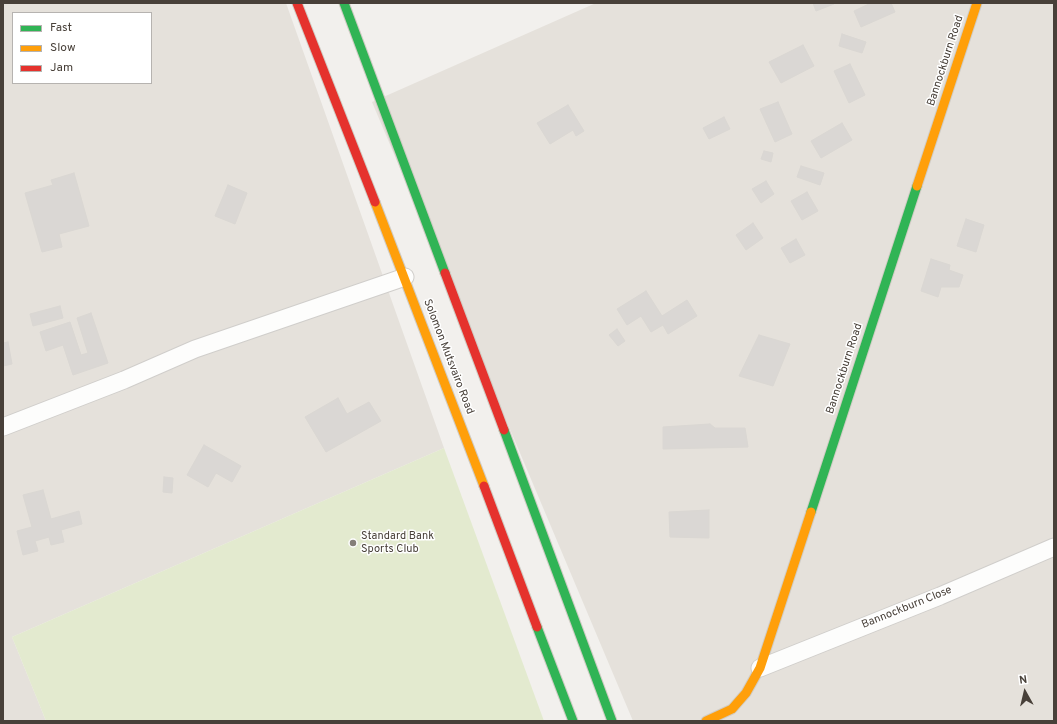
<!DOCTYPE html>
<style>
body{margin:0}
#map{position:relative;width:1057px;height:724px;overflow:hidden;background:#f2f0ed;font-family:Overpass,sans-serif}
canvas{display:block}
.frame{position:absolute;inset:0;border:4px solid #484039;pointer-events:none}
.legend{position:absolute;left:12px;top:12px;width:140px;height:72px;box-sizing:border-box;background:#fff;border:1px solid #b6b3b0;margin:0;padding:5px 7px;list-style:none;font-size:12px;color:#484039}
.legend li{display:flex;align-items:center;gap:8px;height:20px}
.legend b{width:20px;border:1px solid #b6b3b0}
.north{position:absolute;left:1005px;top:672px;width:40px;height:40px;-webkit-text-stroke:3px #fff;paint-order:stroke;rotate:352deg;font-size:11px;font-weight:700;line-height:16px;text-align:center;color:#484039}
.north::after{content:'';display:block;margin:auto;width:14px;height:18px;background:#484039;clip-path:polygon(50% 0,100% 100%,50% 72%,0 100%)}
</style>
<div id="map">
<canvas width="1057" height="724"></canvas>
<div class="frame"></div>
<ul class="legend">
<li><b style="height:5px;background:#30b455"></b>Fast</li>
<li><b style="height:5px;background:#ff9f0a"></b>Slow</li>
<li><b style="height:5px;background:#e5322d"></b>Jam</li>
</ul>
<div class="north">N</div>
</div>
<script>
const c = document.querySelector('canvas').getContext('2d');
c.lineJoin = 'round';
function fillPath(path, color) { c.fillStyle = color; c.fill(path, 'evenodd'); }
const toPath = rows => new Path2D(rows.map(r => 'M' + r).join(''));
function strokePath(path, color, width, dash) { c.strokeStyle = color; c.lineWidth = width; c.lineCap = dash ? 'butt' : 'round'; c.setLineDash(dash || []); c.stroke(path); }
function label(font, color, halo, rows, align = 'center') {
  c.font = font + ' Overpass,sans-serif'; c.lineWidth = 3; c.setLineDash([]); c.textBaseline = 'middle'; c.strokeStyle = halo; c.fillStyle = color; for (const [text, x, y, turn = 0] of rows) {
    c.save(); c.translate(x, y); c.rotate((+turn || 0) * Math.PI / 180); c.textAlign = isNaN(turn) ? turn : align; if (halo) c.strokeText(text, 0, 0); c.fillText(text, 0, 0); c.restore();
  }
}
fillPath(toPath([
 [3,3,286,3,444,448,12,637,46,721,3,721],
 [13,13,151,13,151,83,13,83],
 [596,3,1054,3,1054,721,633,721,372,102]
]), '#e5e1db');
fillPath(toPath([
 [444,448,544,721,46,721,12,637]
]), '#e3eacf');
const building = toPath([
 [813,3,833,3,834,4,816,11,813,3],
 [871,3,891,3,895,12,861,27,854,11,871,3],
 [842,34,866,42,862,53,839,46,842,34],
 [803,45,814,66,781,83,769,62,803,45],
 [850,64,865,95,849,103,834,71,850,64],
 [778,102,792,134,775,142,760,109,778,102],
 [568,105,584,131,576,136,573,130,550,144,537,123,568,105],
 [724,117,730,129,709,139,703,128,724,117],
 [842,123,852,140,821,158,811,141,842,123],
 [764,151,773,153,771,162,761,159,764,151],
 [801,166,824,173,820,185,797,177,801,166],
 [74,173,89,226,59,234,62,247,42,252,25,193,53,185,51,180,74,173],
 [766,181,774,194,761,203,752,189,766,181],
 [228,185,247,193,235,224,215,216,228,185],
 [807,192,818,211,802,220,791,201,807,192],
 [966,219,984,225,976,252,957,246,966,219],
 [753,223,763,238,746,250,736,235,753,223],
 [796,239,805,255,790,263,781,248,796,239],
 [931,259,950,265,949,270,963,275,959,287,941,287,938,297,921,291,931,259],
 [646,291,662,316,687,300,697,316,668,334,663,325,651,332,641,316,627,325,617,309,646,291],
 [60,306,63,318,33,326,30,314,60,306],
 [91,313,108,363,73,375,63,345,46,351,40,332,70,322,81,355,88,353,77,318,91,313],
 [617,329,625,341,618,346,609,335,617,329],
 [759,335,790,344,773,386,739,376,759,335],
 [8,342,12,364,3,366,3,343,8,342],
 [338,398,347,414,369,402,381,421,326,452,305,417,338,398],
 [710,424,715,428,745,428,748,447,663,449,663,427,710,424],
 [204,445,241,466,232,482,216,473,208,487,187,475,204,445],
 [164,477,173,478,172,493,163,492,164,477],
 [43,490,51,519,79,511,82,524,61,530,64,542,51,545,49,537,35,541,38,551,23,555,17,531,32,527,23,495,43,490],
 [709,510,709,538,670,537,669,512,709,510]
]);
fillPath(building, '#dad7d4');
strokePath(building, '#dad7d3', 1);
const street = toPath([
 [3,427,124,380,195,349,405,277],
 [760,668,940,596,1054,547]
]);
const fast = toPath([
 [344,3,445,273],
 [504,430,612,721],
 [811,512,917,186],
 [537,627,573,721]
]);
const slow = toPath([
 [917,186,977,3],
 [375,202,484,486],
 [706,721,732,709,746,693,760,668,811,512]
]);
const jam = toPath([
 [297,3,375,202],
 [445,273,504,430],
 [484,486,537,627]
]);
strokePath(street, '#d0cecb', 19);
strokePath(fast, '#d0ccc4', 11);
strokePath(slow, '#d0ccc4', 11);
strokePath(jam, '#d0ccc4', 11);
strokePath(street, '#fdfdfc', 17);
strokePath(fast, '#30b455', 9);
strokePath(slow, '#ff9f0a', 9);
strokePath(jam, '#e5322d', 9);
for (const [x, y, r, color] of [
 [353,543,4,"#847e78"]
]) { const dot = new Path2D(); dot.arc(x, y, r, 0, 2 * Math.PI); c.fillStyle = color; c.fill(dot); strokePath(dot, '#fff', 1.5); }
label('11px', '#484039', '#fff', [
 ["Bannockburn Road",946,61,-72],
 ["Solomon Mutsvairo Road",448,357,69],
 ["Bannockburn Road",845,369,-72],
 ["Bannockburn Close",907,608,-22]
]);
label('11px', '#484039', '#fff', [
 ["Standard Bank",361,537],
 ["Sports Club",361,550]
], 'left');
</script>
